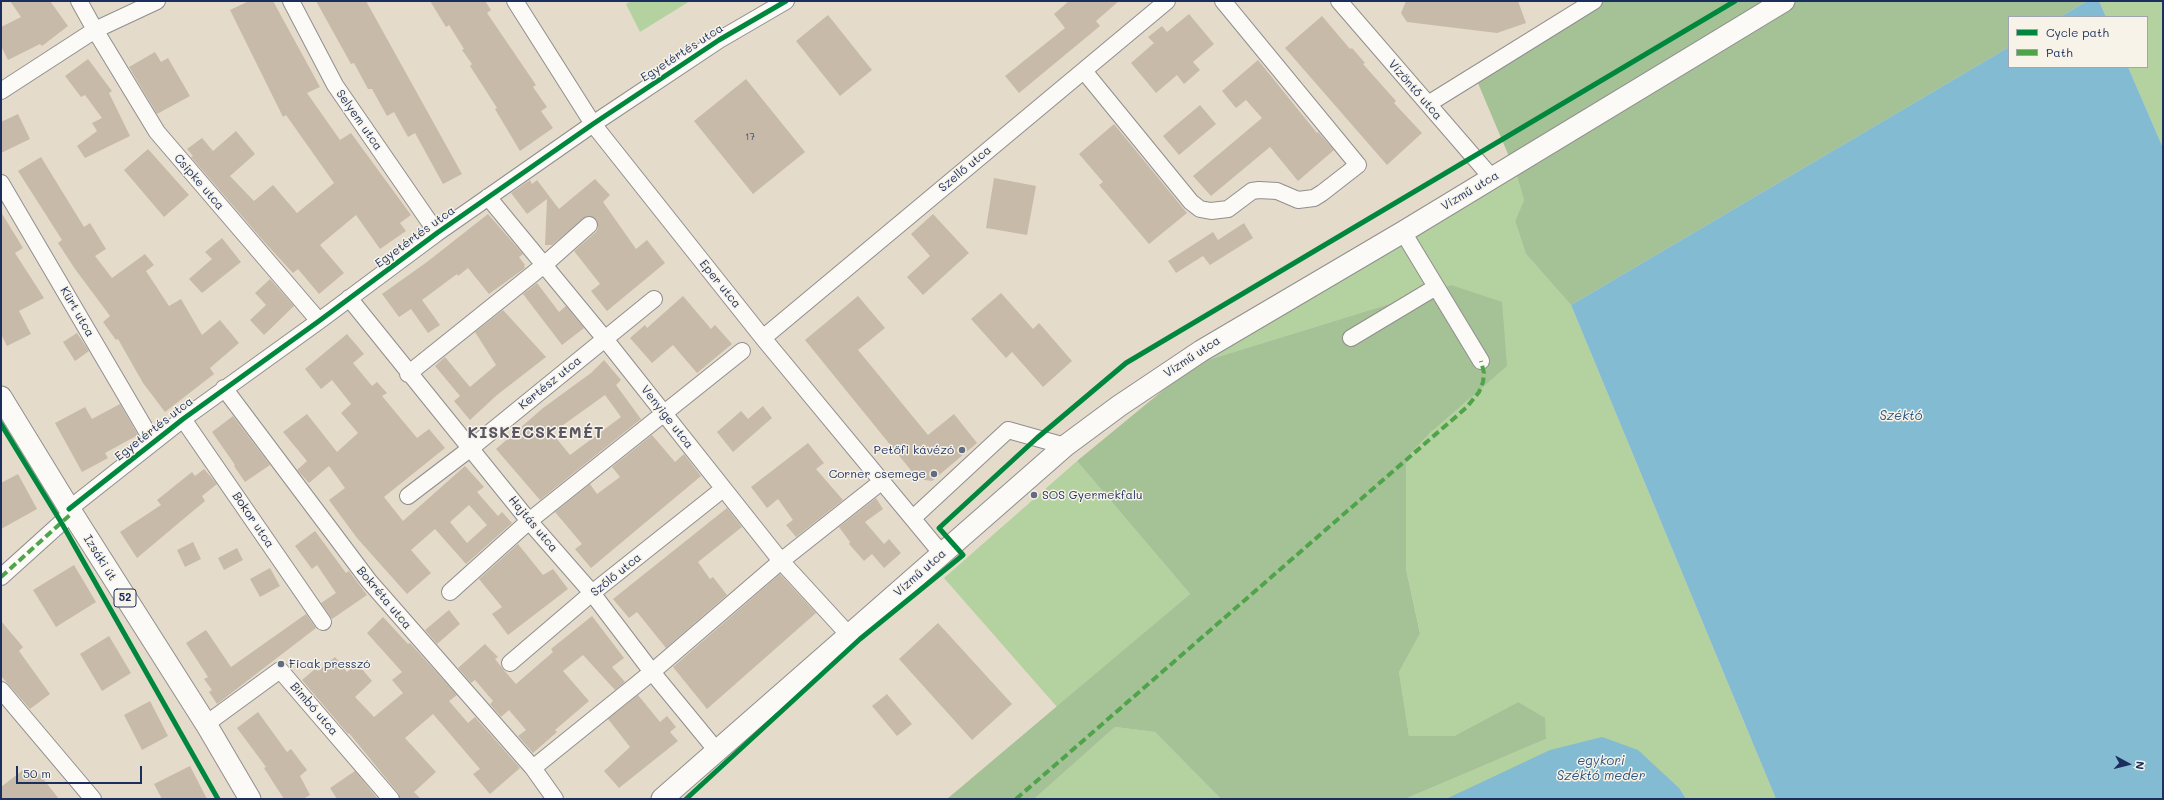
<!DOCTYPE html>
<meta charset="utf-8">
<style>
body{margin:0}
#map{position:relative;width:2164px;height:800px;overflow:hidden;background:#e5dbca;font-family:Mali,sans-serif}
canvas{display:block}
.frame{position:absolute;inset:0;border:2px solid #1b2f5e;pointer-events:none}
.legend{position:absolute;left:2008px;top:16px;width:140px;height:52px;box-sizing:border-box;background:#f7f3e8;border:1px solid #9fa5b1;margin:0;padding:5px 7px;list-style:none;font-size:12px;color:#1b2f5e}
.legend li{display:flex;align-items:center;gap:8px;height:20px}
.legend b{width:20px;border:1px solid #9fa5b1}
.north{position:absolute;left:2108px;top:744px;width:40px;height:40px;-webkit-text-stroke:3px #f7f3e8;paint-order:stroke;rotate:97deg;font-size:11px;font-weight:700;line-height:16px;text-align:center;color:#1b2f5e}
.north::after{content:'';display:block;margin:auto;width:14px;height:18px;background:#1b2f5e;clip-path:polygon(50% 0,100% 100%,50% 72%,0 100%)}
.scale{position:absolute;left:16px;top:766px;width:126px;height:18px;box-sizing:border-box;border:2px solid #1b2f5e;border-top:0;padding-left:5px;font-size:12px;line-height:14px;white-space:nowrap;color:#1b2f5e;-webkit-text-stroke:3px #f7f3e8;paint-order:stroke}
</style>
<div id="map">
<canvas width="2164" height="800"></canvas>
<div class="frame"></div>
<ul class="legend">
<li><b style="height:5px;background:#00873e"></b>Cycle path</li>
<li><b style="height:5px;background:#4fa44a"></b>Path</li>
</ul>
<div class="north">N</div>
<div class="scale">50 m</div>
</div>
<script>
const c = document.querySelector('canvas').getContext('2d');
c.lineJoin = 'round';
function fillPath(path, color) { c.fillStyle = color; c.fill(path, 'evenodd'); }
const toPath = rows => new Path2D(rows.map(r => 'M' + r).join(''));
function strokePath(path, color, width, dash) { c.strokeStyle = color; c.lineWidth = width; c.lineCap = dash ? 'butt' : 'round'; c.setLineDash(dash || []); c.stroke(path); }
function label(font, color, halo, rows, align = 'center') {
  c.font = font + ' Mali,sans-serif'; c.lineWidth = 3; c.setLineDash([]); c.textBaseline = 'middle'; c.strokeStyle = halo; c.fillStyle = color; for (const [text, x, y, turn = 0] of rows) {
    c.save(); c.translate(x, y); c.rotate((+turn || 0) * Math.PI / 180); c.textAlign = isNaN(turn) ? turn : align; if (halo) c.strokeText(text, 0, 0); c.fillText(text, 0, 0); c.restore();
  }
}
fillPath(toPath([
 [631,1,690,1,640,32,626,4],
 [2099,1,2163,1,2163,148,2128,67,2147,67,2147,17,2106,17],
 [1516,173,1524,200,1515,221,1526,254,1571,305,1776,799,1405,799,1546,739,1518,702,1454,736,1409,736,1399,672,1420,632,1406,569,1406,458,1433,430,1451,285,1195,364],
 [1077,461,1190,594,1057,707,944,578],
 [1115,727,1155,732,1221,799,1034,799]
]), '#b4d1a0');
fillPath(toPath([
 [1589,1,2087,1,2060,17,2009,17,2009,47,1571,305,1526,254,1515,221,1524,200,1516,173,1472,69],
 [1451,285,1502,302,1507,366,1433,430,1406,458,1406,569,1420,633,1399,672,1409,736,1454,736,1518,702,1545,718,1546,739,1405,799,1221,799,1155,732,1115,727,1034,799,947,799,1190,594,1077,461,1195,364]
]), '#a5c196');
fillPath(toPath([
 [2087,1,2099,1,2106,17,2060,17],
 [2009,47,2009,67,2128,67,2163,148,2163,799,1776,799,1571,305],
 [1602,737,1638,750,1679,788,1686,799,1446,799,1550,750]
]), '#83bbd2');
fillPath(toPath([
 [10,1,50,1,68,26,42,46,40,44,8,60,1,46,1,27,21,17],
 [249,1,273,1,320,87,307,93,340,140,351,133,411,215,400,223,406,231,380,249,356,215,320,245,344,273,319,294,298,269,293,273,266,244,191,157,193,156,187,149,202,138,213,151,236,131,255,154,230,176,254,201,273,185,297,213,334,183,286,115,283,117,230,10],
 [316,1,366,1,462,174,443,184,415,133,408,137,394,112,387,116,372,89,368,89,354,63,351,64],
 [430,1,485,1,491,10,487,13,536,85,533,87,547,107,541,111,553,128,520,151,495,109,497,108,470,66,472,64,462,50,464,49,449,25,446,27],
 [1069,1,1119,1,1096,21,1100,26,1019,93,1005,76,1065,28,1054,14],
 [1406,1,1518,1,1526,23,1497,33,1407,22,1401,13],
 [1189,14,1214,44,1193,62,1200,70,1184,84,1177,75,1156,93,1131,63,1154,43,1148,37,1162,26,1167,32],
 [828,15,872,70,840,96,796,41],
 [1322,16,1350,49,1352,48,1365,63,1363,64,1396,101,1394,103,1422,133,1387,165,1285,48],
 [155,52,161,62,168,58,190,96,157,114,129,67],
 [88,59,112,91,109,93,130,136,85,158,77,146,97,131,92,123,102,118,85,95,81,97,65,76],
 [1258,60,1317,133,1318,132,1334,150,1298,181,1270,147,1211,196,1193,176,1262,118,1246,100,1236,108,1222,91],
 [746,79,805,152,753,194,694,121],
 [1200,105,1216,124,1179,155,1163,136],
 [18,114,30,139,1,153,1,122],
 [1114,124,1187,213,1149,244,1099,185,1103,182,1079,154],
 [148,149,189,195,164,217,124,170],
 [41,157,84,227,90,223,106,249,95,256,112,278,145,254,154,265,146,271,169,306,181,299,202,335,220,320,239,343,210,368,214,374,165,412,143,383,118,339,116,340,103,322,110,316,75,269,58,243,62,240,18,171],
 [994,178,1036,186,1027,235,986,228],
 [595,179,610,195,603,202,636,249,647,240,665,263,607,311,591,291,600,284,574,251,596,232,598,228,596,219,587,216,552,245,545,245,547,199,527,214,511,193,530,180,532,184,537,180,559,209],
 [1,212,23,248,15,253,44,298,19,311,31,334,7,346,1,334],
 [488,214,523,254,519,257,525,265,524,266,525,268,489,294,468,268,458,276,457,274,422,300,440,325,428,333,411,309,399,317,382,294,427,262],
 [933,214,969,253,923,295,907,277,930,256,911,234],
 [1244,223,1253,238,1210,265,1203,256,1176,273,1168,261,1213,232,1218,240],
 [222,238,241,262,202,293,189,279,212,259,205,252],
 [270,279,294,306,264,335,250,320,266,305,255,293],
 [537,283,559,312,566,306,584,328,562,345,523,294],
 [1001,293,1033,329,1039,323,1072,361,1043,387,1012,352,1006,358,971,319],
 [683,296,711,329,715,325,732,344,697,373,673,345,652,363,630,338,645,325,647,328],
 [858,296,885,328,858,350,928,435,954,414,977,443,932,481,918,479,805,340],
 [503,310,546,357,497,395,470,420,454,401,460,396,435,366,445,357,470,387,496,365,475,332],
 [77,333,89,351,75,361,63,342],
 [347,334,364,354,353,363,372,386,377,382,387,393,382,396,417,438,429,429,445,448,384,497,403,521,465,466,484,487,477,492,498,516,502,512,512,523,466,564,435,529,411,550,431,573,407,594,357,538,329,500,345,488,329,466,309,483,297,470,307,461,283,432,307,414,337,452,358,433,341,413,351,404,332,380,321,389,305,369],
 [469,505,487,525,467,543,450,522],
 [604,360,621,380,616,385,641,419,540,500,496,449,543,408,591,373],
 [605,395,621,417,570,455,552,433],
 [120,404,138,435,105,453,108,458,82,472,55,423,85,407,92,419],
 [763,406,772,418,733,452,717,432,741,411,748,419],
 [233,416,270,465,245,482,234,466,235,465,212,432],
 [652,435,675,462,684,454,701,476,591,568,575,549,582,544,555,512,590,484,597,494,620,477,612,467],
 [808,443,824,463,816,469,843,500,796,537,786,525,793,520,778,499,767,508,751,487],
 [204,469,217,484,202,496,205,501,137,558,120,532,161,505,157,500,192,472,195,476],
 [18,474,37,509,1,529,1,483],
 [876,498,883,509,865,522,884,544,889,539,901,553,884,568,872,554,864,561,849,544,850,542,839,527],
 [727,508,742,527,698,562,710,579,713,577,727,595,666,648,637,612,629,618,613,599],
 [315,531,346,573,349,571,367,595,332,619,321,603,336,593,317,565,312,569,295,546],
 [193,542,201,559,185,567,177,550],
 [518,544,543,575,553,569,568,589,508,635,492,614,502,607,479,579],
 [237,548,243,560,224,570,218,558],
 [74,565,96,602,56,627,33,590],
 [270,568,280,586,260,597,250,579],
 [780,574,816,613,707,709,673,667],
 [449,610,460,624,437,644,425,630],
 [306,614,316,628,217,704,209,692,212,690,204,679,208,677,186,643,206,630,231,667],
 [592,616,624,658,612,667,625,682,615,690,583,655,563,671,589,701,555,730,557,732,533,753,518,736,526,730,509,710,501,717,490,704,493,701,475,680,471,683,458,668,485,644,498,657,495,659,503,669,516,684,553,652,551,649],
 [383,617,408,644,410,643,457,695,449,701,468,723,475,717,520,768,490,794,473,774,480,769,433,714,405,738,436,772,414,792,421,799,400,799,398,793,349,733,348,734,302,680,315,669,318,671,335,657,347,672,357,663,372,681,355,697,374,717,403,693,392,680,402,672,367,633],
 [1,621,23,647,19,651,50,694,30,709,1,676],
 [938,623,1012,704,972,740,899,659],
 [109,636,131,673,102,691,80,654],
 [887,694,912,724,897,736,872,706],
 [638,695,660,722,667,716,676,727,670,732,678,741,619,788,604,771,630,747,608,719],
 [150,701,168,736,142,750,124,715],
 [258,712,287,752,291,749,307,770,300,776,310,795,303,799,284,799,264,768,266,767,237,728],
 [190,766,207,799,162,799,154,784],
 [23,770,28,778,37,771,59,799,1,799,1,787],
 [355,771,378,799,337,799,330,788]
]), '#c7baa9');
const minor = toPath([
 [79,1,95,30,157,132,319,321],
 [291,1,335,85,437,233],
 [515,1,593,124,763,338,942,554],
 [1339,1,1492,178],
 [1084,71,1191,202,1200,209,1211,211,1228,209,1252,191,1259,190,1277,191,1298,200,1314,198,1322,193,1358,165,1223,1],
 [1,91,95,30,157,1],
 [1428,104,1594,1],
 [1,183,153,442],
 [488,197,605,339,781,561,848,634],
 [1403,232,1481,361],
 [349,298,529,521,592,593,652,672,717,751],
 [763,338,1167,1],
 [1351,338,1436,287],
 [408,374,544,265,589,225],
 [224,388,369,581,533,768,555,799],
 [183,419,323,622],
 [408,496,471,448,654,299],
 [69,509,183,419,319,321,437,233,593,124,719,40,786,1],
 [913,518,1008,430,1065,446],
 [1,577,72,513],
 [450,592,529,521,742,351],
 [510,663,592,593,723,489],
 [1,690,93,799],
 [206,724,280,670,391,799],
 [533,768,652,672,781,561,881,482]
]);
const major = toPath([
 [1,397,72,513,206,724,250,799],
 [662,799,1065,446,1119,406,1201,351,1403,232,1784,1]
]);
strokePath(minor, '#908f8e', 18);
strokePath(major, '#908f8e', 23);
strokePath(minor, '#fbfaf7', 16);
strokePath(major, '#fbfaf7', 21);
strokePath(toPath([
 [1,577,72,513],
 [1016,799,1467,407,1479,392,1483,382,1484,373,1481,361]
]), '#4fa44a', 4, [8, 4]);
strokePath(toPath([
 [1,424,61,522,218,799],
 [69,509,183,419,319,321,437,233,593,124,719,40,786,1],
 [686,799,860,639,963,555,939,528,1037,438,1126,363,1735,1]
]), '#00873e', 5);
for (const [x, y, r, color] of [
 [962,450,4,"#626b84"],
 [934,474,4,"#626b84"],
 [1034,495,4,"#626b84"],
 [281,664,4,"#626b84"]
]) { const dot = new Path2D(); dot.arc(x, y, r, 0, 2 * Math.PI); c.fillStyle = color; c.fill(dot); strokePath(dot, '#f7f3e8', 1.5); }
label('10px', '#465271', null, [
 ["17",750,137]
]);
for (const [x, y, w] of [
 [125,598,22]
]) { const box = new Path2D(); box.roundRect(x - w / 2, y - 9, w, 18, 3); c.fillStyle = '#f7f3e8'; c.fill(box); strokePath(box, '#1b2f5e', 1); }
label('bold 11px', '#1b2f5e', null, [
 ["52",125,598]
]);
label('12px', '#1b2f5e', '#f7f3e8', [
 ["Egyetértés utca",682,53,-33],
 ["Vízöntő utca",1415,90,49],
 ["Selyem utca",359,120,55],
 ["Szellő utca",965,169,-40],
 ["Csipke utca",199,182,49],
 ["Vízmű utca",1470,191,-31],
 ["Egyetértés utca",415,237,-36],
 ["Eper utca",720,284,51],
 ["Kürt utca",77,312,60],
 ["Vízmű utca",1192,357,-33],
 ["Kertész utca",550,383,-39],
 ["Venyige utca",667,417,52],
 ["Egyetértés utca",154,429,-38],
 ["Bokor utca",253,520,56],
 ["Hajtás utca",533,524,50],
 ["Izsáki út",100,558,58],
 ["Vízmű utca",920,573,-41],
 ["Szőlő utca",616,575,-39],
 ["Bokréta utca",384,598,50],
 ["Bimbó utca",314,709,49]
]);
label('12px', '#1b2f5e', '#f7f3e8', [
 ["Petőfi kávézó",954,450],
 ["Corner csemege",926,474],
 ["SOS Gyermekfalu",1042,495,"left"],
 ["Ficak presszó",289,664,"left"]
], 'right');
label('italic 13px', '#2e5582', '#f7f3e8', [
 ["Széktó",1901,416],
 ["egykori",1601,761],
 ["Széktó meder",1601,776]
]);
c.letterSpacing = '1px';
label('bold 16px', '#5a5664', '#f7f3e8', [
 ["KISKECSKEMÉT",536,433]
]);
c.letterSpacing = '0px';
</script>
